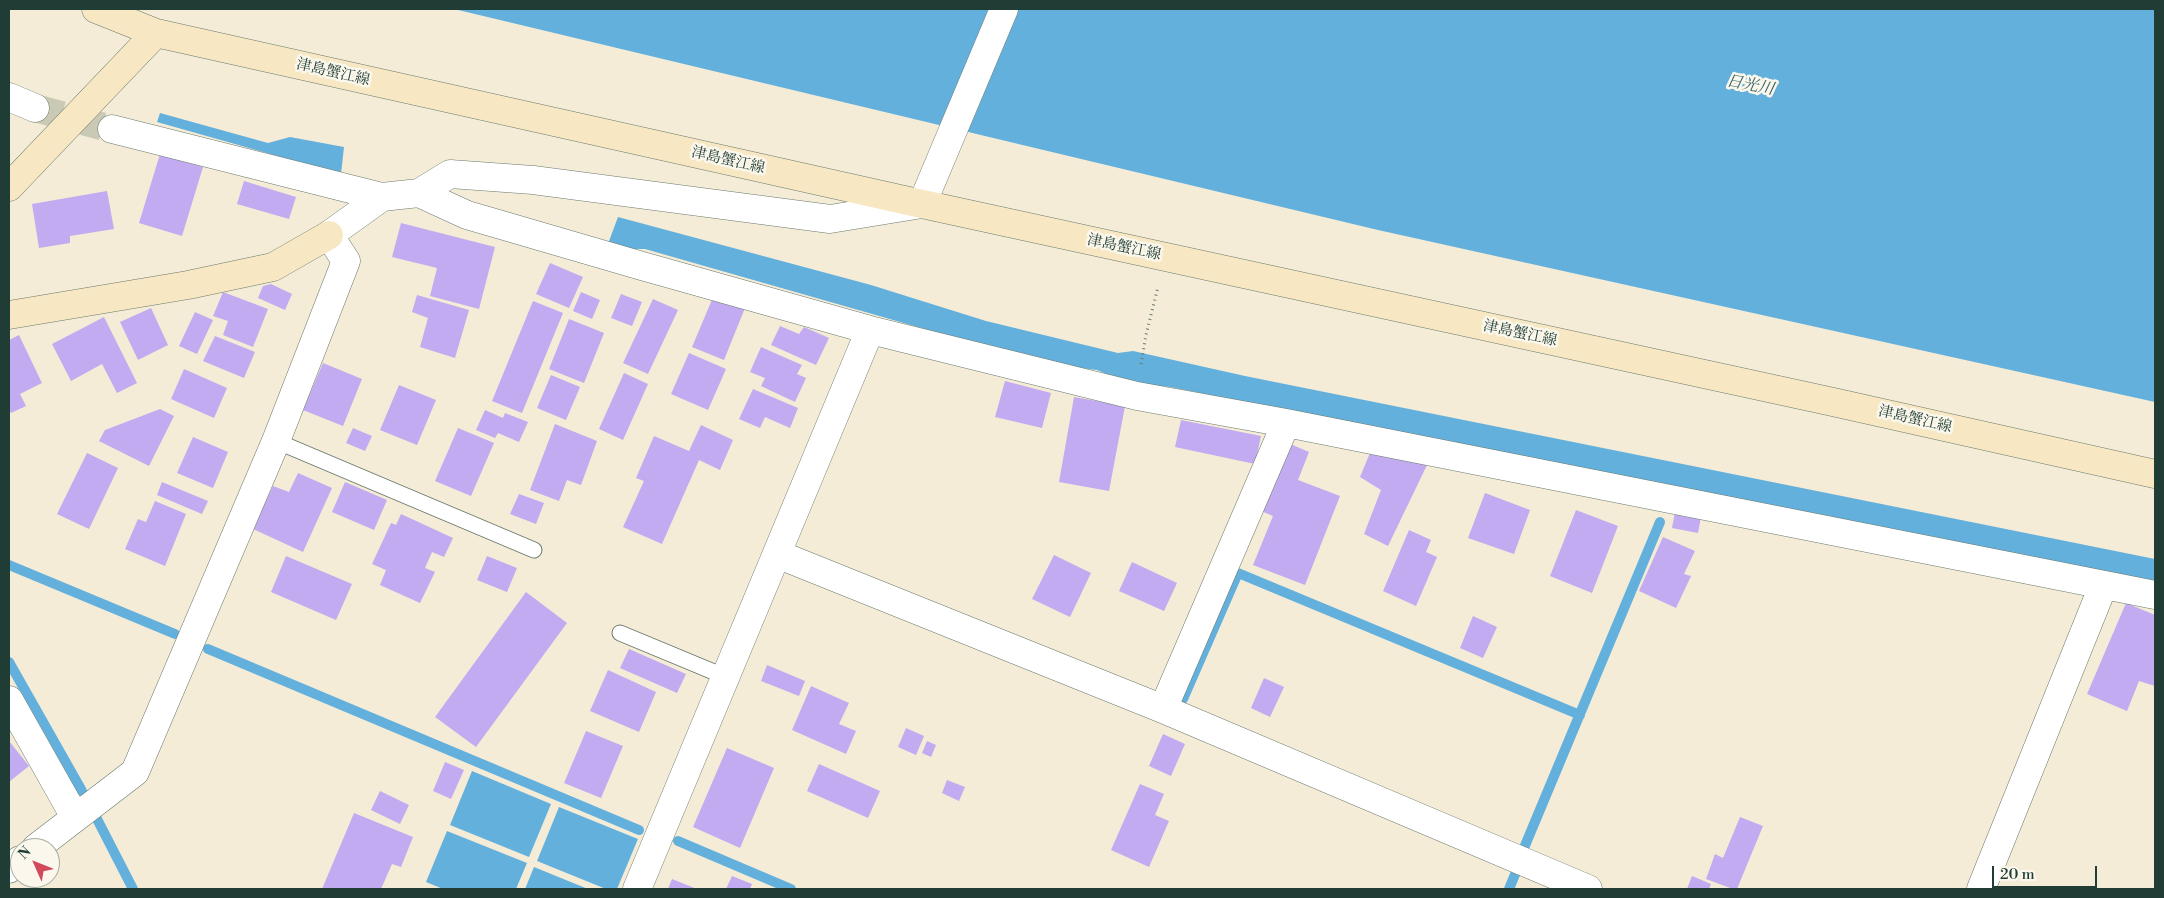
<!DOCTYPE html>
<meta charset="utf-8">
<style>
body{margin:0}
#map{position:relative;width:2164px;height:898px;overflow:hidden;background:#f4ecd7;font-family:"Libre Bodoni",serif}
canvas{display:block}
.frame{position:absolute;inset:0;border:10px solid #1f3d34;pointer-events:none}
.north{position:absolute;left:10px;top:838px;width:50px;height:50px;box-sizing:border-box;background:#fbf7ec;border:1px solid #a3ada2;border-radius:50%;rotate:314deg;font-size:14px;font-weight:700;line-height:20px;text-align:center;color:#1f3d34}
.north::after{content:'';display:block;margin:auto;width:18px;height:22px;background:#d1495b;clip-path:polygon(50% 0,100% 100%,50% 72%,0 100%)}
.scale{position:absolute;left:1992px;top:866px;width:105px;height:22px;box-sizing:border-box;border:2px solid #1f3d34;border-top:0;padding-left:6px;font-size:15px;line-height:18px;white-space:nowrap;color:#1f3d34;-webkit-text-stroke:4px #fbf7ec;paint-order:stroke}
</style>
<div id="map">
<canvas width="2164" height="898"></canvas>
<div class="frame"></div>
<div class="north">N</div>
<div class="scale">20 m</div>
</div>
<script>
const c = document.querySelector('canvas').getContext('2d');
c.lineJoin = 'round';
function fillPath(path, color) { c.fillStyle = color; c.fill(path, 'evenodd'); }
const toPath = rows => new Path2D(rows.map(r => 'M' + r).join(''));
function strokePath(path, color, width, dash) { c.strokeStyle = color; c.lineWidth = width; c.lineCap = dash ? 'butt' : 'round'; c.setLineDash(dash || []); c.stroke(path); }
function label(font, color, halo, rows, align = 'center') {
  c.font = font + ' "Libre Bodoni","Noto Serif JP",serif'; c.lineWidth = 5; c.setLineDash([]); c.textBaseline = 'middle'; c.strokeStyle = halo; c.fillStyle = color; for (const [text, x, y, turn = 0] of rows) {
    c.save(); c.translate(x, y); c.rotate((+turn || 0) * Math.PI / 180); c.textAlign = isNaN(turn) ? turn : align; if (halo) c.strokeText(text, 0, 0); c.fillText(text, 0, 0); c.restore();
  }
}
fillPath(toPath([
 [454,9,2155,9,2155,402,1378,230],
 [160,113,268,143,290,137,344,147,341,174,157,122],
 [618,217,871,285,986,321,1118,353,1133,351,1245,376,2155,559,2155,584,1170,387,1128,383,1097,370,1047,364,645,249,610,249,609,241],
 [472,771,551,804,529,857,450,825],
 [559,807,638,839,617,889,606,889,537,861],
 [447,831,527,863,516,889,443,889,426,882],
 [534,867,588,889,525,889]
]), '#64b0dd');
strokePath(toPath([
 [9,565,175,634],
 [208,649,639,830],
 [9,662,82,791],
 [1183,699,1238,573,1580,715],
 [96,817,133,889],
 [678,841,791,889],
 [1524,848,1660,522],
 [1509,889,1516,872]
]), '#64b0dd', 10);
fillPath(toPath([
 [160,154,203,167,182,236,139,223],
 [244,181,296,197,289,219,237,204],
 [107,191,114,229,70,236,70,243,39,248,32,204],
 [401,223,495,247,479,309,430,296,437,268,392,257],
 [550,263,583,277,569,308,536,294],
 [271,284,292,294,285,310,258,298,263,286],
 [223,292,268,309,253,347,223,335,228,321,213,316],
 [581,292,600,300,592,319,573,311],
 [621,294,642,302,632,326,611,318],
 [417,295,469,310,455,358,420,347,428,318,412,312],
 [714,295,745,308,724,360,692,347],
 [653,299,678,310,648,374,623,363],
 [533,301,563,313,522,413,492,401],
 [151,308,168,345,138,360,120,322],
 [195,312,213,320,197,354,179,346],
 [104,317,137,383,117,393,102,364,71,381,52,344],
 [569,319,604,333,584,383,549,369],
 [780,326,799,334,804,327,829,338,816,365,771,345],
 [19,335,42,383,20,394,26,406,11,413,9,409,9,340],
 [215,336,255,352,244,378,203,361],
 [761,347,802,365,797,374,806,378,795,402,761,386,765,378,750,372],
 [689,353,726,369,708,410,671,394],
 [323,363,362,379,343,426,303,410],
 [184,369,227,388,214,418,171,399],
 [624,373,648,384,623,440,599,429],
 [551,375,580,387,566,420,537,408],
 [1005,381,1051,393,1042,428,995,417],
 [399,385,436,400,417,445,380,430],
 [753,389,798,408,790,428,765,417,760,428,739,419],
 [1074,397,1125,406,1109,491,1059,482],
 [160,409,174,416,149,466,99,441,105,430],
 [485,410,503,418,505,413,528,422,519,442,498,433,495,438,476,430],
 [1181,420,1261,436,1255,464,1175,447],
 [555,424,597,441,581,485,567,480,559,501,530,490],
 [701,425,733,440,720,470,699,460,662,544,623,527,644,481,636,478,654,436,689,451],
 [353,428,372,436,365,451,346,443],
 [458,428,494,443,471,496,435,481],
 [193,437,228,452,213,488,177,473],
 [1288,443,1309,452,1298,480,1340,496,1305,585,1253,565,1273,516,1261,511],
 [1372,448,1428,463,1388,546,1364,534,1381,490,1360,477],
 [87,453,118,468,89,529,57,514],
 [298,473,332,488,303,552,253,529,273,486,289,492],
 [162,482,208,501,202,514,157,495],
 [345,482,387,500,374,530,332,512],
 [1485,493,1530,510,1514,554,1468,538],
 [519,494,544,503,536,524,510,514],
 [155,501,186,514,165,566,125,549,138,519,146,522],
 [1576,510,1618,526,1592,593,1550,576],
 [1675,512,1701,517,1698,533,1672,528],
 [401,514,453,538,444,557,432,552,425,568,435,572,420,603,380,585,386,570,372,564,391,523,396,525],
 [1409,530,1431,540,1426,552,1437,557,1416,606,1383,591],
 [1663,537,1695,551,1684,574,1691,576,1676,608,1639,591],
 [1054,555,1091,573,1070,617,1032,599],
 [286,556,352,584,336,620,271,592],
 [487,556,517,568,507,592,477,580],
 [1132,562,1177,583,1164,611,1119,591],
 [526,592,567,623,476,747,435,717],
 [2126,603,2155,615,2155,686,2139,681,2127,711,2087,694],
 [1473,616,1497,627,1483,658,1460,648],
 [629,649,686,674,677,693,620,668],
 [767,665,805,681,799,696,761,681],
 [608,670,656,692,639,732,590,711],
 [1264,678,1284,687,1270,717,1251,708],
 [811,686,849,703,839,724,856,731,846,754,792,730],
 [906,728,924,736,916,755,898,747],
 [586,731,623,746,601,798,564,783],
 [1163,734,1185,744,1171,776,1149,766],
 [9,741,29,766,9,782],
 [927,741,936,745,931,757,922,753],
 [727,748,774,768,740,848,693,827],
 [445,762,464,770,451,799,433,791],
 [819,764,880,791,868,818,807,791],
 [947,780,965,787,959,801,942,793],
 [1140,784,1164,794,1155,815,1169,821,1149,867,1111,850],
 [380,791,409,805,400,824,371,810],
 [354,813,413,837,401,867,392,864,381,889,322,889],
 [1740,817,1763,826,1737,889,1733,889,1706,879,1715,854,1723,858],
 [732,876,752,884,750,889,726,889],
 [1692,876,1711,884,1709,889,1687,889],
 [672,879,697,889,668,889]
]), '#c2abf0');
strokePath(toPath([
 [35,108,112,129]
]), '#c9c9b6', 28, [28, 14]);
const lane = toPath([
 [276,441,534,550],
 [620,633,726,677]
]);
const street = toPath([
 [9,97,35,108],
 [112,129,382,197],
 [419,193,467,215,642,266,870,330,1137,396,1286,423,2155,595],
 [777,554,1163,709,1588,889],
 [9,700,75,817],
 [1163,709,1286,423],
 [36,848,135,772,276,441,346,261,329,235,382,197,419,193,450,174,533,180,830,219,922,204,1004,9],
 [9,869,20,860],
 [637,889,870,330],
 [1981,889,2103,586]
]);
const secondary = toPath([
 [96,9,156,33,922,204,1833,402,2155,474],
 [9,187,156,33],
 [9,315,188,285,273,267,329,235]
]);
strokePath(lane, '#6a7a6d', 17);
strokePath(street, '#6a7a6d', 29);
strokePath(secondary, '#6a7a6d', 29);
strokePath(toPath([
 [1141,364,1146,335,1158,287]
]), '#6a7a6d', 3, [1, 4]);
strokePath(lane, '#fff', 15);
strokePath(street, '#fff', 28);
strokePath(secondary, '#f7e8c3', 28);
label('15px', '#1f3d34', '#fbf7ec', [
 ["津島蟹江線",333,73,13],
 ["津島蟹江線",728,161,13],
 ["津島蟹江線",1124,248,12],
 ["津島蟹江線",1520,334,12],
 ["津島蟹江線",1915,420,13]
]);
label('italic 16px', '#346067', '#fbf7ec', [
 ["日光川",1750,86,11]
]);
</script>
